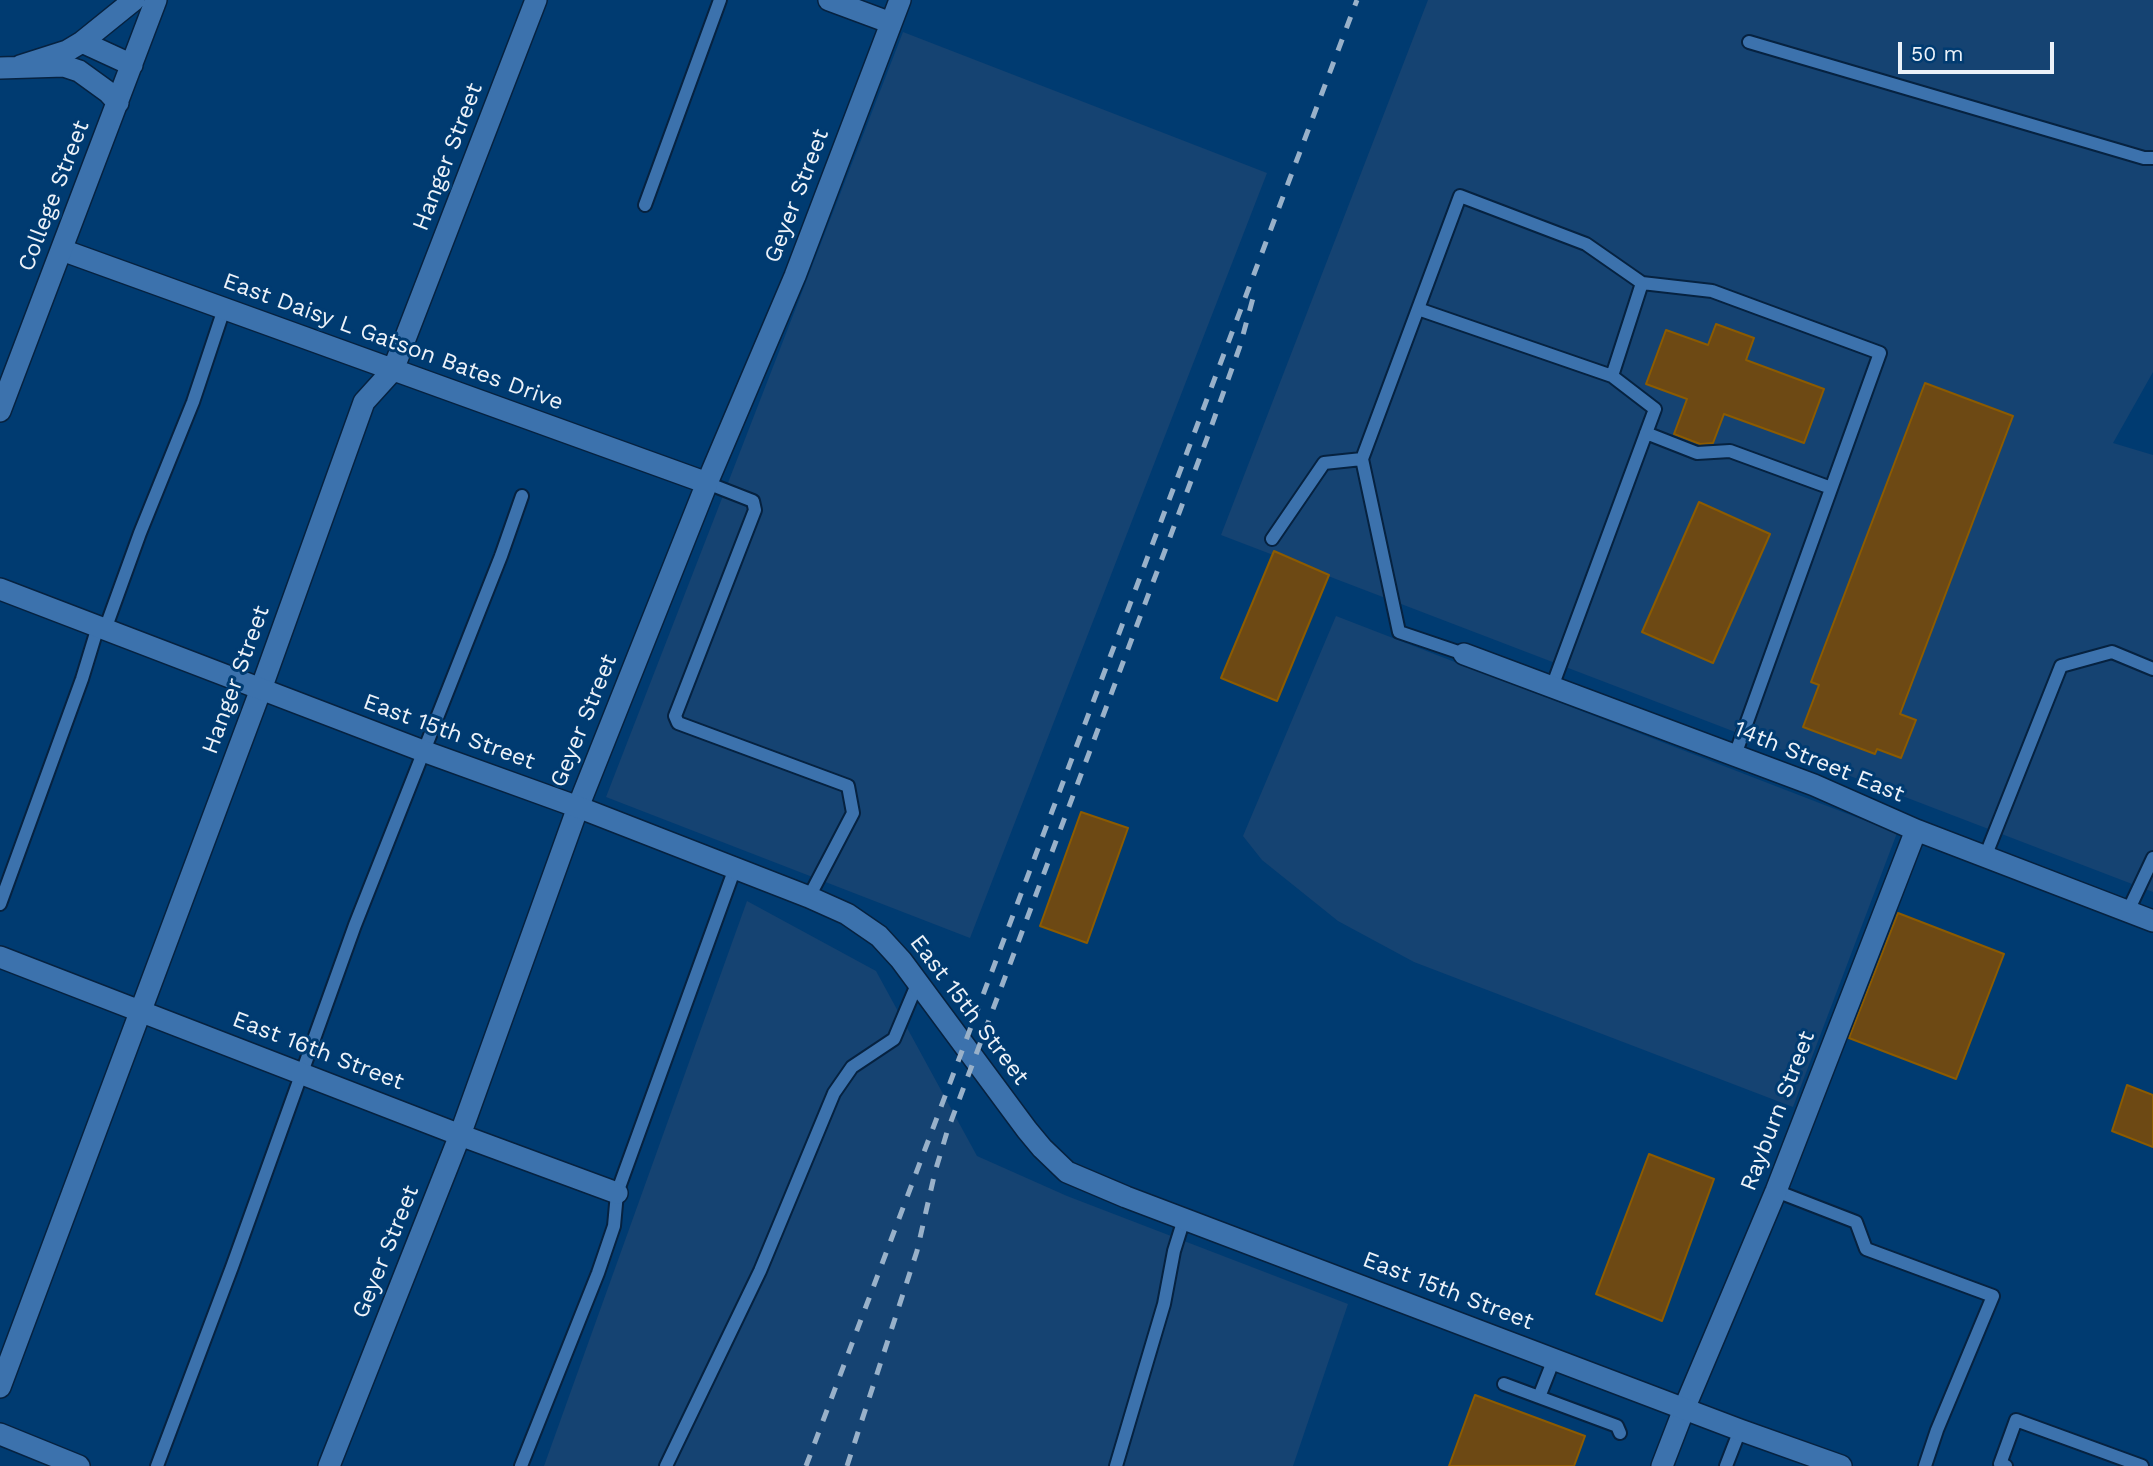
<!DOCTYPE html>
<style>
body{margin:0}
#map{position:relative;width:2153px;height:1466px;overflow:hidden;background:#003b71;font-family:"Work Sans",sans-serif}
canvas{display:block}
.scale{position:absolute;left:1898px;top:42px;width:156px;height:32px;box-sizing:border-box;border:4px solid #ecf2f9;border-top:0;padding-left:9px;font-size:21px;line-height:24px;white-space:nowrap;color:#ecf2f9;-webkit-text-stroke:5px #003b71;paint-order:stroke}
</style>
<div id="map">
<canvas width="2153" height="1466"></canvas>
<div class="scale">50 m</div>
</div>
<script>
const c = document.querySelector('canvas').getContext('2d');
c.lineJoin = 'round';
function fillPath(path, color) { c.fillStyle = color; c.fill(path, 'evenodd'); }
const toPath = rows => new Path2D(rows.map(r => 'M' + r).join(''));
function strokePath(path, color, width, dash) { c.strokeStyle = color; c.lineWidth = width; c.lineCap = dash ? 'butt' : 'round'; c.setLineDash(dash || []); c.stroke(path); }
function label(font, color, halo, rows, align = 'center') {
  c.font = font + ' "Work Sans",sans-serif'; c.lineWidth = 6; c.setLineDash([]); c.textBaseline = 'middle'; c.strokeStyle = halo; c.fillStyle = color; for (const [text, x, y, turn = 0] of rows) {
    c.save(); c.translate(x, y); c.rotate((+turn || 0) * Math.PI / 180); c.textAlign = isNaN(turn) ? turn : align; if (halo) c.strokeText(text, 0, 0); c.fillText(text, 0, 0); c.restore();
  }
}
fillPath(toPath([
 [1428,0,2153,0,2153,372,2113,443,2153,455,2153,892,1221,535],
 [903,32,1267,173,970,938,606,797],
 [1336,616,1897,833,1793,1107,1414,962,1338,921,1262,860,1243,836],
 [747,901,876,971,977,1156,1067,1196,1348,1304,1293,1466,544,1466]
]), '#154372');
const building = toPath([
 [1716,324,1754,338,1746,360,1824,389,1804,443,1724,414,1713,443,1700,444,1674,434,1687,399,1646,384,1666,330,1708,345,1716,324],
 [1925,383,2013,416,1900,714,1916,720,1901,758,1877,749,1875,754,1803,727,1819,685,1811,682,1925,383],
 [1699,502,1770,534,1713,663,1642,632,1699,502],
 [1274,551,1329,575,1277,701,1221,678,1274,551],
 [1081,812,1128,828,1087,943,1040,926,1081,812],
 [1898,913,2004,954,1956,1079,1849,1038,1898,913],
 [2127,1085,2153,1095,2153,1147,2112,1131,2127,1085],
 [1649,1154,1714,1179,1662,1321,1596,1294,1649,1154],
 [1475,1395,1585,1436,1574,1466,1449,1466,1475,1395]
]);
fillPath(building, '#6d4914');
strokePath(building, '#8c5b01', 2);
const lane = toPath([
 [1749,42,2144,158,2153,158],
 [645,205,720,0],
 [1418,309,1612,376],
 [1646,433,1697,453,1730,451,1831,488],
 [707,483,753,501,755,510,675,716,678,723,848,786,853,813,809,897],
 [1272,539,1324,463,1362,459],
 [1464,654,1399,632,1362,459,1460,196,1586,244,1642,283],
 [1552,687,1655,409,1612,376,1642,283,1712,291,1880,353,1735,755],
 [1985,857,2061,666,2112,652,2153,669],
 [0,904,82,679,96,633,107,624,140,533,193,402,224,309],
 [2128,911,2153,858],
 [1776,1191,1856,1222,1866,1249,1993,1296,1937,1430,1925,1466],
 [1504,1384,1617,1426,1620,1433],
 [1539,1397,1554,1359],
 [157,1466,232,1267,355,925,501,556,522,496],
 [521,1466,598,1273,614,1226,617,1193,735,868],
 [666,1466,760,1271,834,1093,852,1067,894,1039,918,982],
 [1116,1466,1164,1304,1174,1251,1184,1219],
 [1726,1466,1740,1430],
 [2006,1466,2000,1464,2016,1420,2142,1466]
]);
const street = toPath([
 [829,0,891,23],
 [62,250,707,483],
 [1464,654,1814,785,1916,830,2153,921],
 [0,957,460,1135,617,1193],
 [0,1387,261,689,364,402,393,370,536,0],
 [0,1434,79,1466],
 [329,1466,460,1135,578,807,707,483,795,276,900,0],
 [1662,1466,1684,1409,1776,1191,1916,830]
]);
const secondary = toPath([
 [82,42,132,65],
 [20,66,67,51,82,42,134,0],
 [0,68,64,66,79,71,108,92,118,103],
 [0,411,156,0],
 [0,589,423,751,578,807,809,897,847,914,879,936,901,960,1027,1130,1042,1148,1067,1172,1126,1197,1740,1430,1841,1466]
]);
strokePath(lane, '#062240', 16);
strokePath(street, '#062240', 24);
strokePath(secondary, '#062240', 24);
strokePath(lane, '#3c72ad', 12);
strokePath(street, '#3c72ad', 21);
strokePath(secondary, '#3c72ad', 21);
strokePath(toPath([
 [806,1466,1357,0],
 [847,1466,917,1251,935,1172,947,1132,1209,433,1240,346,1253,298]
]), '#99b1c9', 5, [12, 12]);
label('23px', '#ecf2f9', '#003b71', [
 ["Hanger Street",448,157,-69],
 ["College Street",54,196,-69],
 ["Geyer Street",797,196,-69],
 ["East Daisy L Gatson Bates Drive",393,342,20],
 ["Hanger Street",236,680,-70],
 ["Geyer Street",584,721,-68],
 ["East 15th Street",449,732,20],
 ["14th Street East",1819,762,22],
 ["East 15th Street",969,1010,53],
 ["East 16th Street",318,1051,21],
 ["Rayburn Street",1778,1111,-69],
 ["Geyer Street",386,1252,-68],
 ["East 15th Street",1448,1291,21]
]);
</script>
